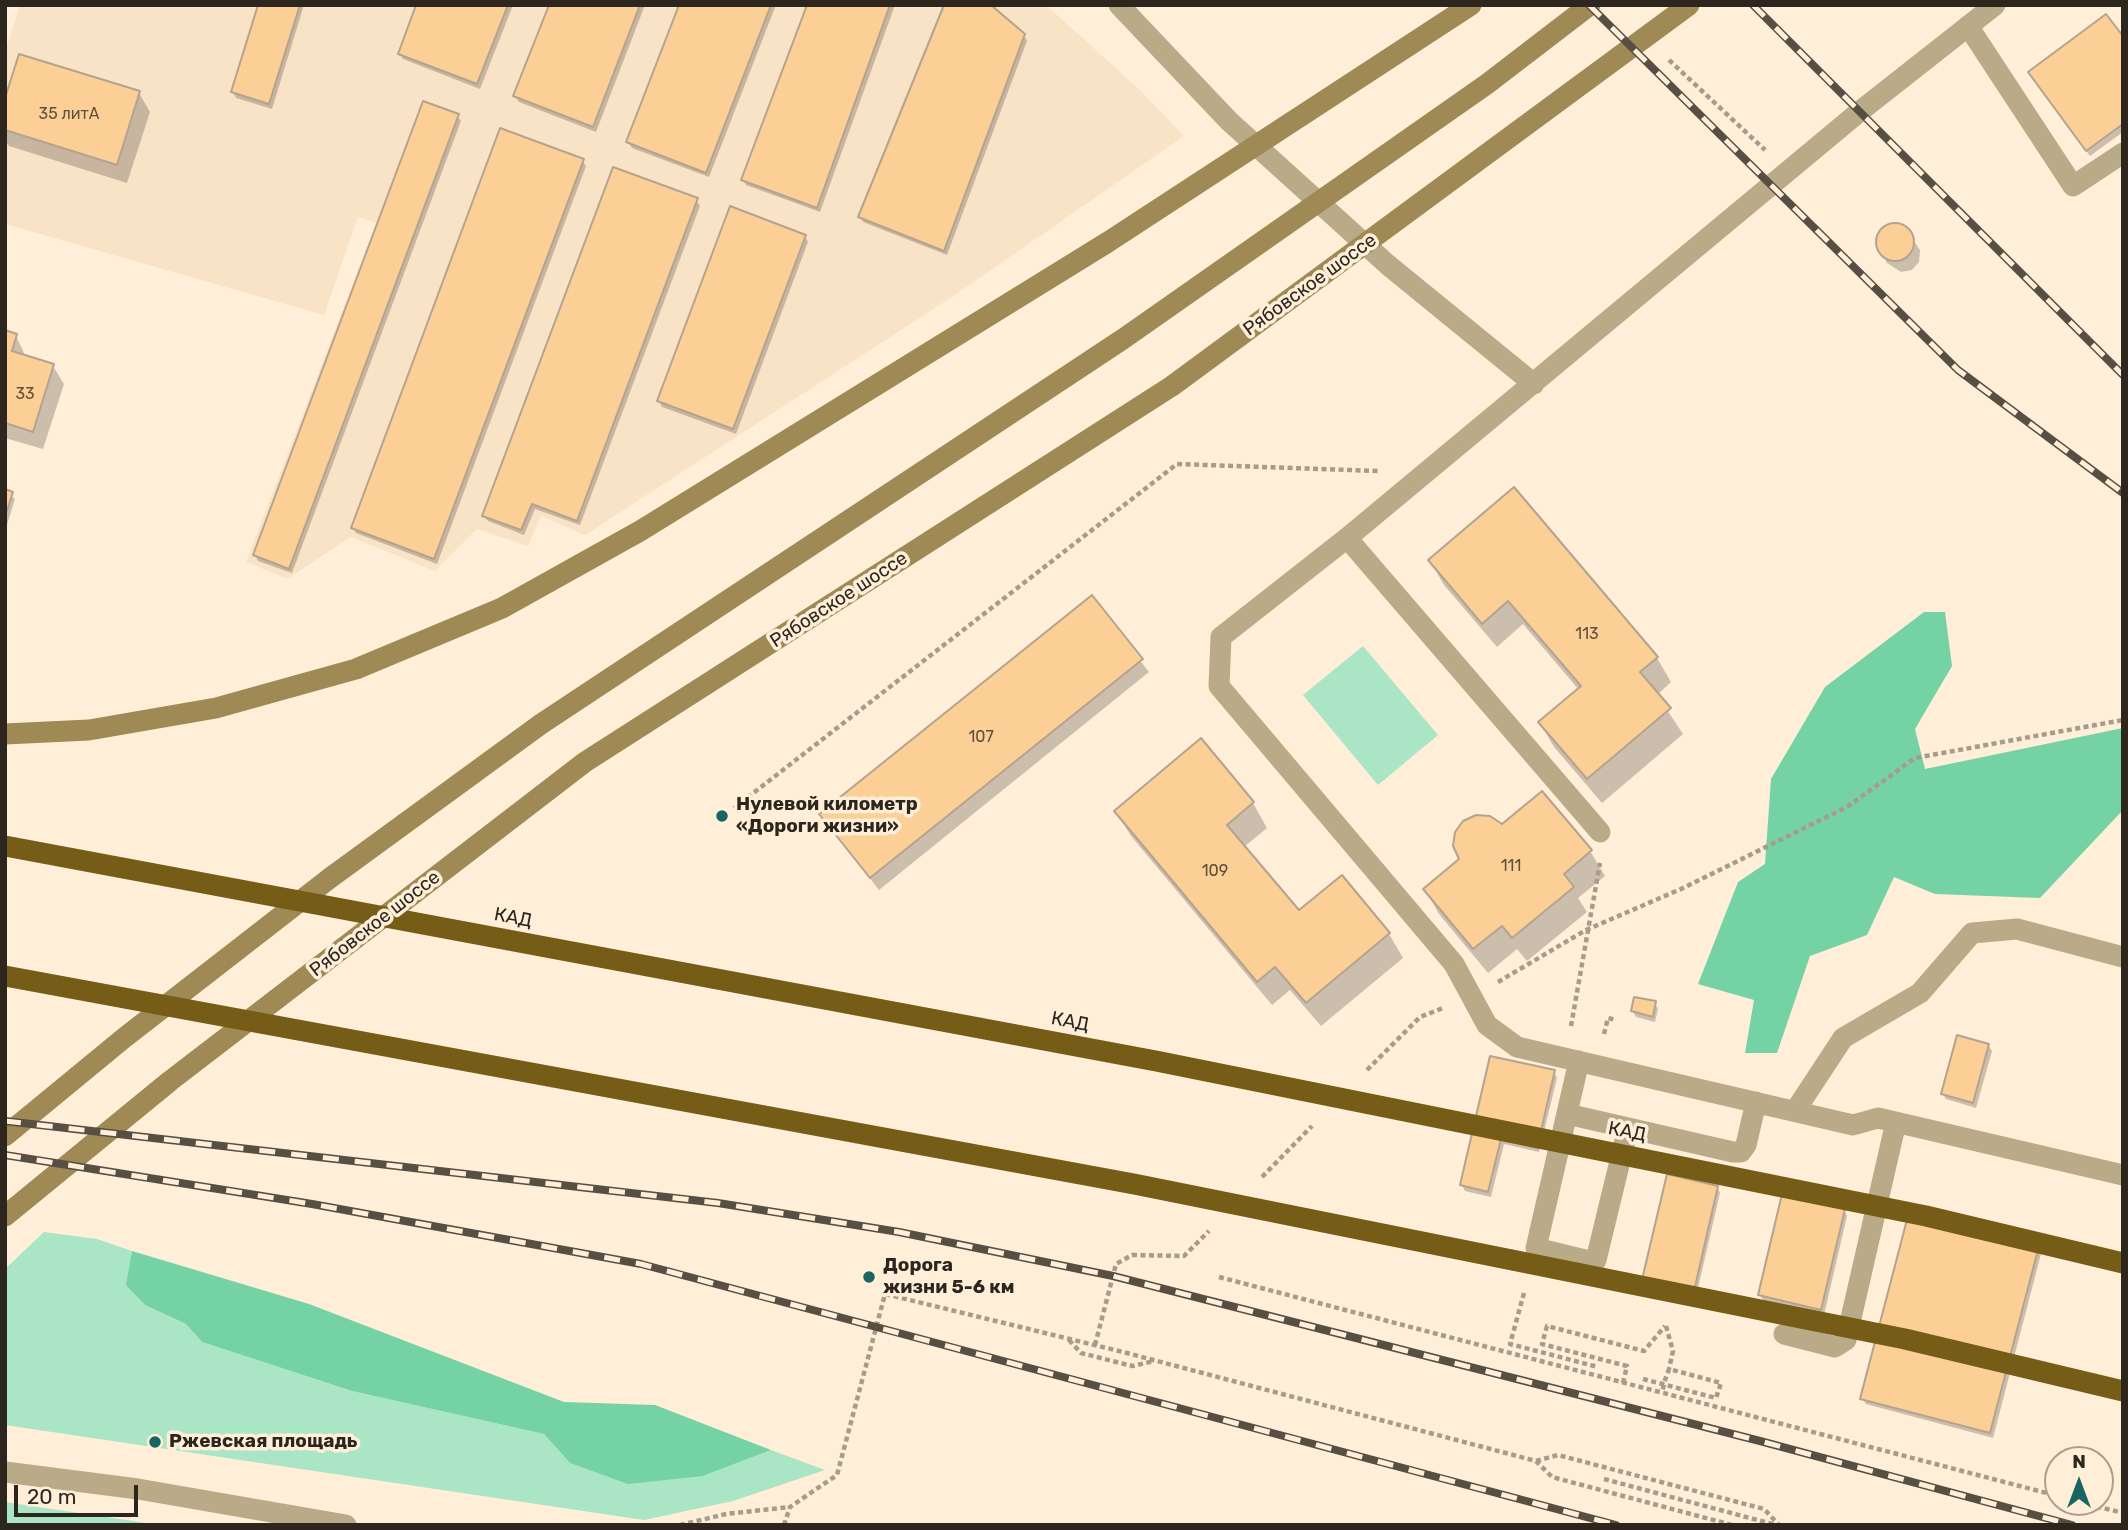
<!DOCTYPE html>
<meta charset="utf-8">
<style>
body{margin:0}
#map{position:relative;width:2128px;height:1530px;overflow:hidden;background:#ffeed8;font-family:Rubik,sans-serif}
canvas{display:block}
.frame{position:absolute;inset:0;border:7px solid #2c261e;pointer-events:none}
.north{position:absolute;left:2044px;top:1446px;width:70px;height:70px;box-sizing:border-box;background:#ffeed8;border:2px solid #ab9e8e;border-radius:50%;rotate:0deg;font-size:19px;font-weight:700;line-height:28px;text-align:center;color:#2c261e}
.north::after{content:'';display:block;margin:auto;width:24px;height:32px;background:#186561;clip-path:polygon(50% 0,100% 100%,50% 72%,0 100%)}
.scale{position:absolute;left:14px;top:1485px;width:124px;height:32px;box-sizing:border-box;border:4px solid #2c261e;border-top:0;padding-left:9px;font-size:21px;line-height:24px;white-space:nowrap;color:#2c261e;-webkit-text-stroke:5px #ffeed8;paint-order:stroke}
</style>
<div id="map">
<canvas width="2128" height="1530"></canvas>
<div class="frame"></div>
<div class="north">N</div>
<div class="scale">20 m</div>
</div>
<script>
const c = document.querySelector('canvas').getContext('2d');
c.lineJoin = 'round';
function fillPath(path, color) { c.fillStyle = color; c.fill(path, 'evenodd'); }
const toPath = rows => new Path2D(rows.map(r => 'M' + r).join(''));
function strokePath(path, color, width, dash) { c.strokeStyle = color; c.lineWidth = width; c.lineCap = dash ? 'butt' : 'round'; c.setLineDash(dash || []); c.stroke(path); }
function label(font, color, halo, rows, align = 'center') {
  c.font = font + ' Rubik,sans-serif'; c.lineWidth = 7; c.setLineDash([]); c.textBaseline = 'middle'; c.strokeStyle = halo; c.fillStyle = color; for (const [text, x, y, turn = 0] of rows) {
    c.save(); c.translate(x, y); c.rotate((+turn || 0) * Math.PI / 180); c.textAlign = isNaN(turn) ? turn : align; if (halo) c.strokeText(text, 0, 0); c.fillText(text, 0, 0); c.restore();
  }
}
fillPath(toPath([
 [20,5,1046,5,1141,91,1184,136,955,295,585,535,541,516,528,546,477,529,435,571,351,537,287,579,246,562,376,223,358,217,324,315,5,224,5,52]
]), '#f9e3c7');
fillPath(toPath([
 [1363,646,1438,735,1378,785,1303,695],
 [44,1232,97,1239,132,1251,127,1285,145,1305,186,1324,202,1342,352,1391,544,1434,570,1463,703,1476,771,1450,825,1470,733,1501,644,1520,5,1425,5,1269],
 [5,1502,133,1521,157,1525,5,1525]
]), '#aae5c6');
fillPath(toPath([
 [1924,612,1945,612,1952,666,1915,729,1925,769,2123,728,2123,810,2040,898,1935,894,1894,877,1867,935,1810,956,1777,1053,1745,1053,1754,1000,1698,984,1738,882,1765,864,1771,779,1825,687],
 [132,1251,309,1304,564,1402,655,1405,771,1450,703,1476,628,1484,570,1463,544,1434,352,1391,202,1342,186,1324,145,1305,126,1285]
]), '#74d2a4');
fillPath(toPath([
 [260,5,304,5,272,109,236,98,233,92],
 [418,5,513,5,480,89,403,59,400,54],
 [551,5,645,5,596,132,519,102,515,96],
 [681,5,776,5,709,177,632,148,628,142],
 [809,5,895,5,820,212,746,185,743,180],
 [1024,35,1027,41,947,255,863,222,860,216],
 [2123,39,2123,132,2090,156,2033,78],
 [139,93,150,112,127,183,9,146,5,140,5,104],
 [457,116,461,121,292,573,258,561,255,555],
 [582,160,586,166,437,564,356,533,353,527],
 [696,200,700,206,580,525,535,509,524,535,488,521,484,516],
 [1889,225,1905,228,1920,250,1919,262,1912,270,1901,272,1887,263,1880,249,1879,238],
 [805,236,808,242,736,434,662,407,659,401],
 [5,332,16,336,26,357,53,366,64,384,43,449,5,438],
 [1514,490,1657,658,1671,682,1657,695,1683,734,1602,803,1554,747,1540,723,1579,690,1523,624,1497,647,1444,585,1430,561],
 [5,491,15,499,5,531],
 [1091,598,1149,672,879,890,821,815],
 [1201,741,1253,803,1267,828,1244,847,1299,913,1389,934,1403,958,1321,1026,1290,990,1272,1005,1131,836,1116,812],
 [1542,793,1590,851,1605,876,1578,898,1587,912,1527,961,1517,949,1488,973,1439,914,1425,889],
 [1655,1003,1658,1009,1655,1022,1636,1017,1633,1011],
 [1988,1045,1992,1051,1976,1108,1946,1099,1943,1094],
 [1554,1072,1557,1078,1539,1152,1504,1144,1491,1197,1465,1191,1462,1185],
 [1717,1187,1720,1193,1694,1305,1646,1294],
 [1844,1210,1847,1216,1824,1315,1763,1300,1760,1295],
 [1911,1214,2041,1254,1993,1438,1866,1404,1862,1398]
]), '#0003');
const building = toPath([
 [258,5,300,5,269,104,231,92,258,5],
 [416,5,508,5,477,84,398,54,416,5],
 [549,5,640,5,593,127,513,96,549,5],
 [679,5,771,5,706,173,626,142,679,5],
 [807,5,890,5,817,208,741,180,807,5],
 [944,5,991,5,1025,34,944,251,858,217,944,5],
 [2106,14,2123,36,2123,124,2086,151,2028,72,2106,14],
 [19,54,140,91,117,165,5,130,5,98,19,54],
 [423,101,459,114,289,569,253,555,423,101],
 [500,128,584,159,434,559,351,528,500,128],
 [613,167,698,198,577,521,532,504,521,530,482,516,613,167],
 [730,206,806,235,733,429,657,401,730,206],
 '1876 242a19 19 0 1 1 38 0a19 19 0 1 1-38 0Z',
 [5,330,17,334,12,351,54,364,33,432,5,423,5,330],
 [1514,487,1658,657,1640,672,1671,708,1587,779,1538,722,1581,686,1508,601,1482,624,1428,560,1514,487],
 [5,489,13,492,5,517,5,489],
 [1092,595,1143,659,870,878,819,814,1092,595],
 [1201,738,1254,802,1227,825,1299,910,1342,875,1390,933,1306,1003,1275,967,1257,982,1114,811,1201,738],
 [1542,791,1592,850,1564,874,1574,887,1512,938,1502,926,1473,949,1423,889,1459,859,1453,846,1455,832,1463,821,1476,815,1490,816,1502,824,1542,791],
 [1634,997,1656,1001,1653,1017,1631,1011,1634,997],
 [1957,1035,1989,1044,1973,1103,1941,1094,1957,1035],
 [1490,1056,1555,1070,1537,1148,1501,1139,1488,1192,1460,1185,1490,1056],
 [1667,1174,1718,1186,1692,1300,1640,1288,1667,1174],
 [1782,1194,1845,1209,1821,1310,1758,1295,1782,1194],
 [1909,1212,2039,1246,1990,1433,1860,1399,1909,1212]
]);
fillPath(building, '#fbcf95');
strokePath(building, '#b3a38f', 2);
strokePath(toPath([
 [1669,60,1765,150],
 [734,808,1177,464,1378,471],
 [1498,982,1586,930,1681,889,1847,807,1915,758,2123,720],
 [1571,1026,1600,863],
 [1604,1034,1608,1018,1616,1020],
 [1367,1070,1420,1017,1443,1008],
 [1262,1177,1312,1126],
 [1219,1277,2058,1496],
 [1524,1293,1510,1344,1598,1367],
 [1666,1326,1673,1351,1669,1369],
 [1069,1340,1081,1353,1120,1363,1133,1366,1154,1361],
 [1095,1345,1116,1264,1132,1255,1184,1256,1209,1231],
 [1643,1379,1716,1398,1721,1383,1669,1369,1665,1380,1662,1392],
 [1623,1383,1627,1366,1542,1344,1547,1326,1644,1351,1665,1326],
 [1536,1461,1558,1455,1764,1509,1779,1525],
 [1604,1479,1776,1525],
 [2080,1502,2123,1513],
 [680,1525,726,1514,790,1507],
 [784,1525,790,1507,837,1475,885,1294,1123,1352,1536,1461,1552,1477,1732,1525]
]), '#a79b8b', 4.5, [5, 3.5]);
strokePath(toPath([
 [1968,26,2073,186,2123,153],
 [1600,832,1347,538,1221,637,1219,686,1454,964,1487,1025,1517,1047,1853,1125,1878,1118,2123,1175],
 [1579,1061,1536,1248,1589,1261,1596,1260,1628,1128],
 [1795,1111,1843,1038,1920,993,1972,933,2017,929,2123,957],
 [1567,1114,1733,1152,1741,1152,1746,1145,1756,1102],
 [1784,1334,1835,1347,1846,1340,1896,1122],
 [5,1472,138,1489,346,1525]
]), '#baab88', 21);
strokePath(toPath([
 [1119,5,1229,121,1388,265,1534,384],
 [1347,538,1859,112,1995,5]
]), '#baab88', 21);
strokePath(toPath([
 [5,734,89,730,216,708,356,669,502,608,640,531,1108,242,1471,5],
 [5,1136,124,1038,330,878,541,724,1123,339,1487,84,1590,5],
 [5,1216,170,1081,585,762,1172,386,1689,5]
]), '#9f8954', 21);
strokePath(toPath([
 [5,846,1156,1061,1926,1216,2123,1263],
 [5,976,1134,1184,1905,1339,2123,1391]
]), '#755c17', 21);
const rail = toPath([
 [1589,5,1958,370,2123,493],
 [1753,5,2123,375],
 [5,1121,718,1203,899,1232,1113,1276,1760,1441,2072,1525],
 [5,1155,312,1204,641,1264,1616,1525]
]);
strokePath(rail, '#574f44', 8);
strokePath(rail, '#ffeed8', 5, [16]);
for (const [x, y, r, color] of [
 [722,816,7,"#186561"],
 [869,1277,7,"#186561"],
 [155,1442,7,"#186561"]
]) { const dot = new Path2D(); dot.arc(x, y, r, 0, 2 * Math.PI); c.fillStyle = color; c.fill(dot); strokePath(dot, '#ffeed8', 2.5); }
label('16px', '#60503c', null, [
 ["35 литА",69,114],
 ["33",25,394],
 ["113",1587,634],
 ["107",981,737],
 ["111",1511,866],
 ["109",1215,871]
]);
label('19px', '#2c261e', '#ffeed8', [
 ["Рябовское шоссе",1310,285,-36],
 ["Рябовское шоссе",839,600,-33],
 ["КАД",513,918,11],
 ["Рябовское шоссе",375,924,-38],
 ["КАД",1070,1022,11],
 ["КАД",1627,1132,11]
]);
label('bold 19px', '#2c261e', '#ffeed8', [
 ["Нулевой километр",736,805],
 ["«Дороги жизни»",736,827],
 ["Дорога",883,1266],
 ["жизни 5-6 км",883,1288],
 ["Ржевская площадь",169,1442]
], 'left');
</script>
